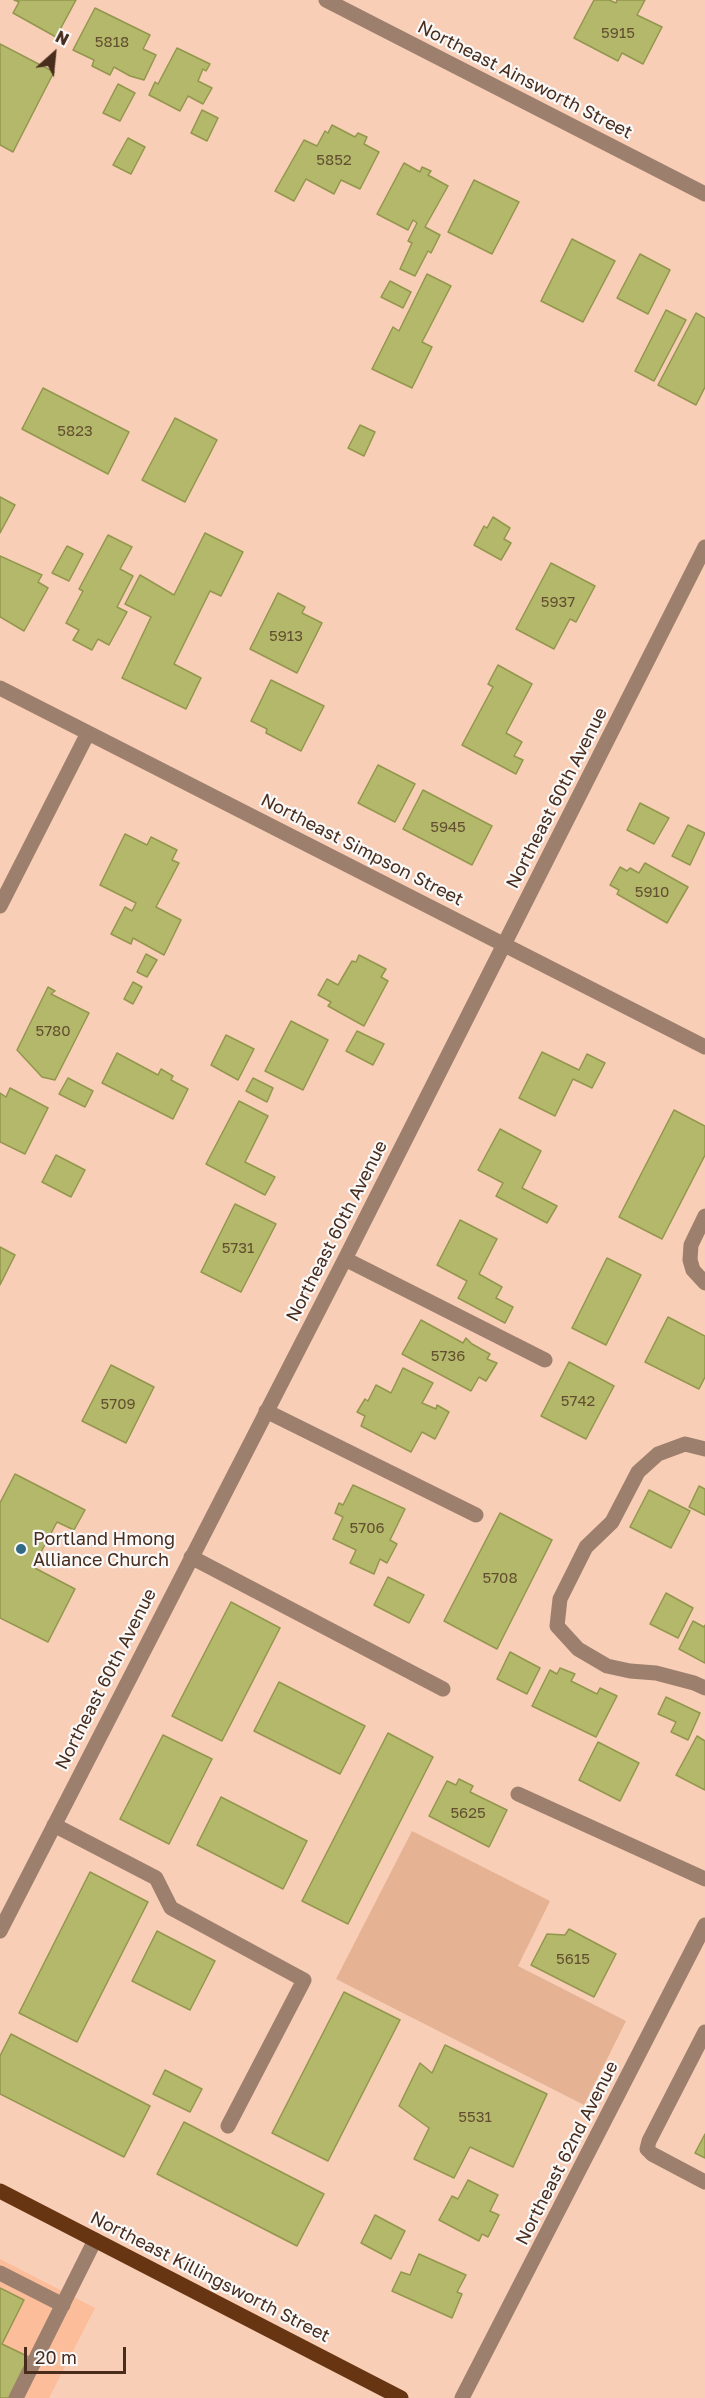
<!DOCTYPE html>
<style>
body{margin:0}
#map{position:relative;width:705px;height:2398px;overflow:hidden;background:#f9ceb6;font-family:"Golos Text",sans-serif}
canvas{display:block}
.north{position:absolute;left:24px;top:24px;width:60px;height:60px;-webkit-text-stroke:4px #f9f9f9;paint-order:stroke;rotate:27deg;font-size:16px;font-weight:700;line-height:24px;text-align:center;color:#482c1c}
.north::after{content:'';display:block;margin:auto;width:21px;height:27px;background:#482c1c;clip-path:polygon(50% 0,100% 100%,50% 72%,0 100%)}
.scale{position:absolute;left:24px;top:2347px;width:102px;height:27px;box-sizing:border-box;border:3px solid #482c1c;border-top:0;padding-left:8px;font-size:18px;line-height:21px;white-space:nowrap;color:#482c1c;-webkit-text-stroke:4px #f9f9f9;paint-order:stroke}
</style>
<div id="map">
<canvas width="705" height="2398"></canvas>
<div class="north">N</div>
<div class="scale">20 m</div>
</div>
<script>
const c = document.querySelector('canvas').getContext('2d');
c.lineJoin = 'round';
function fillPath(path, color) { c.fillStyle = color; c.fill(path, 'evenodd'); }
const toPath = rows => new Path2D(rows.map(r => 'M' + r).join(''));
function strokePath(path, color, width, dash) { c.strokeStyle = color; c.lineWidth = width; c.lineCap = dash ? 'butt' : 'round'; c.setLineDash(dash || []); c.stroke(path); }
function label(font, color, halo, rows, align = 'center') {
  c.font = font + ' "Golos Text",sans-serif'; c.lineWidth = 4.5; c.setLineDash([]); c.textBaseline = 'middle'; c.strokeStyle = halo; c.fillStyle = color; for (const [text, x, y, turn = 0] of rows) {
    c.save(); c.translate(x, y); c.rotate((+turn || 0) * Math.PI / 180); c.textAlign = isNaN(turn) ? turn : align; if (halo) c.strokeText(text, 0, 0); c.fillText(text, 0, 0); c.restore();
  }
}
fillPath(toPath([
 [0,2259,95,2308,49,2398,0,2398]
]), '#fbbd9a');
fillPath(toPath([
 [412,1831,550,1901,518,1966,626,2021,584,2105,336,1979]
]), '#e5b294');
const building = toPath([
 [14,0,76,0,56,37,13,13,19,2,14,0],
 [594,0,609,0,616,3,617,0,645,0,637,15,662,27,643,64,622,53,618,61,574,38,594,0],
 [95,8,150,35,143,49,156,55,144,80,130,76,114,67,110,75,92,66,94,60,73,50,95,8],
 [0,44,54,72,13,152,0,145,0,44],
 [177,48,210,64,206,71,203,69,198,81,212,88,203,104,188,96,180,111,149,95,155,82,158,84,177,48],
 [118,84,135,93,120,121,103,113,118,84],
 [202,110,218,118,207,141,191,133,202,110],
 [332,125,355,137,358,133,367,137,364,144,379,152,360,189,341,180,334,194,306,179,294,201,275,191,304,140,317,146,325,131,328,133,332,125],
 [128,138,145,147,131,174,113,165,128,138],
 [404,163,420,172,422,167,431,171,428,175,448,186,425,227,440,235,431,253,428,251,415,276,400,269,412,243,408,241,417,223,413,220,408,230,377,214,404,163],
 [474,180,519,202,492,254,448,232,474,180],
 [572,239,615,261,583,322,541,301,572,239],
 [640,254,670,270,648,314,617,298,640,254],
 [427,274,451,286,422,342,432,347,412,388,372,369,393,327,399,331,427,274],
 [390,281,411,292,403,308,381,297,390,281],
 [666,310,686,320,654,381,635,371,666,310],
 [696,313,705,318,705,387,696,405,658,385,696,313],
 [43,388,129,432,108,474,22,429,43,388],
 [175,418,217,440,185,502,142,480,175,418],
 [360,425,375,432,364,456,348,448,360,425],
 [0,497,15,505,0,533,0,497],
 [493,517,510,528,504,539,511,543,501,560,474,545,484,526,487,528,493,517],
 [205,533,243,552,221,596,210,591,174,664,201,678,186,709,122,678,151,617,125,604,140,575,174,595,205,533],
 [108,535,132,547,120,569,133,576,117,607,127,612,109,645,98,639,92,650,73,640,79,630,66,623,83,591,79,589,108,535],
 [67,546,83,554,69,581,52,573,67,546],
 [0,556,42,575,38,582,48,588,24,631,0,617,0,556],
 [551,563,595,586,576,622,570,619,554,649,516,629,551,563],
 [278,593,305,607,302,613,322,623,297,673,250,649,278,593],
 [498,665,532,684,506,733,522,742,514,756,523,760,516,774,462,745,493,687,488,684,498,665],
 [271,680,324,706,301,751,266,733,267,729,251,721,271,680],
 [378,765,415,784,395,822,358,803,378,765],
 [423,790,492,826,472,865,403,829,423,790],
 [640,803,669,818,654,844,627,830,640,803],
 [688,825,705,833,690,865,672,856,688,825],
 [125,834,147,845,151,837,177,850,172,860,179,863,156,907,181,920,164,955,133,938,131,944,111,934,125,907,132,911,136,903,100,885,125,834],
 [645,863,688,887,667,923,617,894,619,890,610,885,620,867,627,871,630,868,639,873,645,863],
 [146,954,157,960,147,977,137,972,146,954],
 [359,955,386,969,381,977,388,981,364,1026,328,1006,331,1002,318,995,327,979,338,985,352,961,356,962,359,955],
 [133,982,142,987,133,1004,124,999,133,982],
 [48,987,55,991,51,994,89,1013,55,1080,42,1077,17,1050,48,987],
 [291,1021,328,1040,303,1090,265,1071,291,1021],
 [357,1031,384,1044,373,1065,346,1051,357,1031],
 [226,1035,254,1049,238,1080,211,1065,226,1035],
 [542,1052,579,1070,587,1054,605,1063,592,1088,573,1079,555,1116,519,1098,542,1052],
 [117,1053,158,1075,161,1069,173,1076,171,1080,188,1089,173,1119,102,1083,117,1053],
 [68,1078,93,1091,85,1107,59,1094,68,1078],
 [253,1078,273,1088,267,1102,246,1091,253,1078],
 [10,1088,48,1108,25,1154,0,1142,0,1093,6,1097,10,1088],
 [239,1101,268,1116,245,1162,275,1177,265,1195,206,1164,239,1101],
 [674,1110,705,1126,705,1155,662,1239,619,1217,674,1110],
 [500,1129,541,1151,522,1188,557,1206,547,1223,496,1196,503,1183,478,1170,500,1129],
 [56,1155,85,1170,71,1197,42,1182,56,1155],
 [235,1204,276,1224,241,1292,201,1272,235,1204],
 [460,1220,497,1239,479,1274,502,1287,496,1298,513,1307,505,1323,458,1298,467,1281,437,1265,460,1220],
 [0,1247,15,1255,0,1285,0,1247],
 [607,1258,641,1275,606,1345,572,1328,607,1258],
 [668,1317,705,1336,705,1377,699,1389,645,1362,668,1317],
 [421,1320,463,1343,466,1338,472,1344,490,1354,487,1359,497,1363,486,1381,479,1377,471,1391,402,1354,421,1320],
 [569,1362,614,1386,586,1439,541,1416,569,1362],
 [111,1365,154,1387,126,1443,82,1421,111,1365],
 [403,1368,433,1383,422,1403,436,1409,437,1405,449,1412,435,1439,422,1432,411,1452,361,1426,365,1416,357,1412,365,1399,368,1401,376,1385,391,1393,403,1368],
 [15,1474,85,1510,74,1530,57,1522,33,1567,75,1589,48,1642,0,1618,0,1503,15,1474],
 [353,1485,405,1509,390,1540,397,1544,387,1563,380,1559,374,1574,350,1563,356,1550,333,1539,343,1517,335,1513,339,1503,343,1505,353,1485],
 [699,1486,705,1489,705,1515,689,1507,699,1486],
 [649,1490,690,1511,671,1548,630,1527,649,1490],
 [500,1513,552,1540,497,1649,444,1621,500,1513],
 [388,1577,424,1595,409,1623,374,1605,388,1577],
 [666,1593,693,1608,678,1638,650,1624,666,1593],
 [231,1602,280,1628,222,1741,172,1716,231,1602],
 [693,1621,704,1627,705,1625,705,1663,679,1649,693,1621],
 [510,1652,540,1668,527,1694,497,1679,510,1652],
 [560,1668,575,1674,571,1681,597,1694,600,1688,617,1696,596,1737,532,1706,550,1670,557,1674,560,1668],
 [279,1682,365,1726,340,1774,254,1731,279,1682],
 [666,1697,700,1713,688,1740,671,1732,676,1722,658,1714,666,1697],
 [388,1733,433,1757,348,1924,302,1901,388,1733],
 [163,1735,212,1759,169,1844,120,1819,163,1735],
 [697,1736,705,1741,705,1790,676,1775,697,1736],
 [598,1742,639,1763,620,1801,579,1780,598,1742],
 [459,1779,473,1786,470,1792,507,1810,489,1847,429,1816,447,1781,456,1785,459,1779],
 [221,1797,307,1841,283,1889,197,1845,221,1797],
 [90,1872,148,1902,77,2042,19,2013,90,1872],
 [569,1929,616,1954,594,1997,531,1965,547,1934,565,1935,569,1929],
 [157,1931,215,1961,190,2010,132,1981,157,1931],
 [344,1992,400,2020,328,2161,272,2133,344,1992],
 [11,2034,150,2106,124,2157,0,2094,0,2056,11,2034],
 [445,2045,547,2094,513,2167,470,2147,454,2178,414,2159,429,2128,399,2106,420,2063,432,2073,445,2045],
 [165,2070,202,2089,190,2112,153,2094,165,2070],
 [184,2122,324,2194,297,2246,157,2174,184,2122],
 [705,2134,705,2158,695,2153,705,2134],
 [468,2180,498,2195,490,2211,499,2215,488,2237,482,2234,479,2241,439,2220,452,2196,458,2199,468,2180],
 [375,2215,405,2231,391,2259,361,2243,375,2215],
 [419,2254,466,2275,457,2292,462,2294,452,2318,392,2291,401,2272,410,2275,419,2254],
 [0,2288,24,2300,2,2344,29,2357,9,2398,0,2398,0,2288]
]);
fillPath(building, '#b4b86a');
strokePath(building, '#93964d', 1.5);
strokePath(toPath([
 [326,0,705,194],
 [0,688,705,1047],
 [0,906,88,733],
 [705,1216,691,1245,690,1260,693,1270,705,1283],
 [345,1259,545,1360],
 [266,1411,476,1515],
 [705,1449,685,1444,658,1454,638,1472,612,1522,586,1547,560,1599,557,1626,578,1649,607,1666,630,1671,656,1673,694,1683,705,1688],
 [191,1557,443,1689],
 [518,1794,705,1879],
 [54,1825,156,1878,171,1908,304,1980,228,2126],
 [0,1931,345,1259,705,547],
 [705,2032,649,2141,647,2149,652,2154,705,2182],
 [0,2273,63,2305],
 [16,2398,95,2240],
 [462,2398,705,1925]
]), '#9d7f6e', 15);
strokePath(toPath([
 [0,2191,401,2398]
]), '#673512', 15);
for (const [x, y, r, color] of [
 [21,1549,6,"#336b85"]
]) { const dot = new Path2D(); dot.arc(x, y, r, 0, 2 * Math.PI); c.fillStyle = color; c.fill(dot); strokePath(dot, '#f9f9f9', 2); }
label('15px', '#634f30', null, [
 ["5915",618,33],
 ["5818",112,42],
 ["5852",334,160],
 ["5823",75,431],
 ["5937",558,602],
 ["5913",286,636],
 ["5945",448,827],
 ["5910",652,892],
 ["5780",53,1031],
 ["5731",238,1248],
 ["5736",448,1356],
 ["5742",578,1401],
 ["5709",118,1404],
 ["5706",367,1528],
 ["5708",500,1578],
 ["5625",468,1813],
 ["5615",573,1959],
 ["5531",475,2117]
]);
label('18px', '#482c1c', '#f9f9f9', [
 ["Northeast Ainsworth Street",525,80,27],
 ["Northeast 60th Avenue",557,798,-63],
 ["Northeast Simpson Street",362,850,27],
 ["Northeast 60th Avenue",337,1231,-63],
 ["Northeast 60th Avenue",106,1679,-63],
 ["Northeast 62nd Avenue",567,2153,-63],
 ["Northeast Killingsworth Street",210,2277,27]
]);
label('18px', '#482c1c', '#f9f9f9', [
 ["Portland Hmong",33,1539],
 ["Alliance Church",33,1560]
], 'left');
</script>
